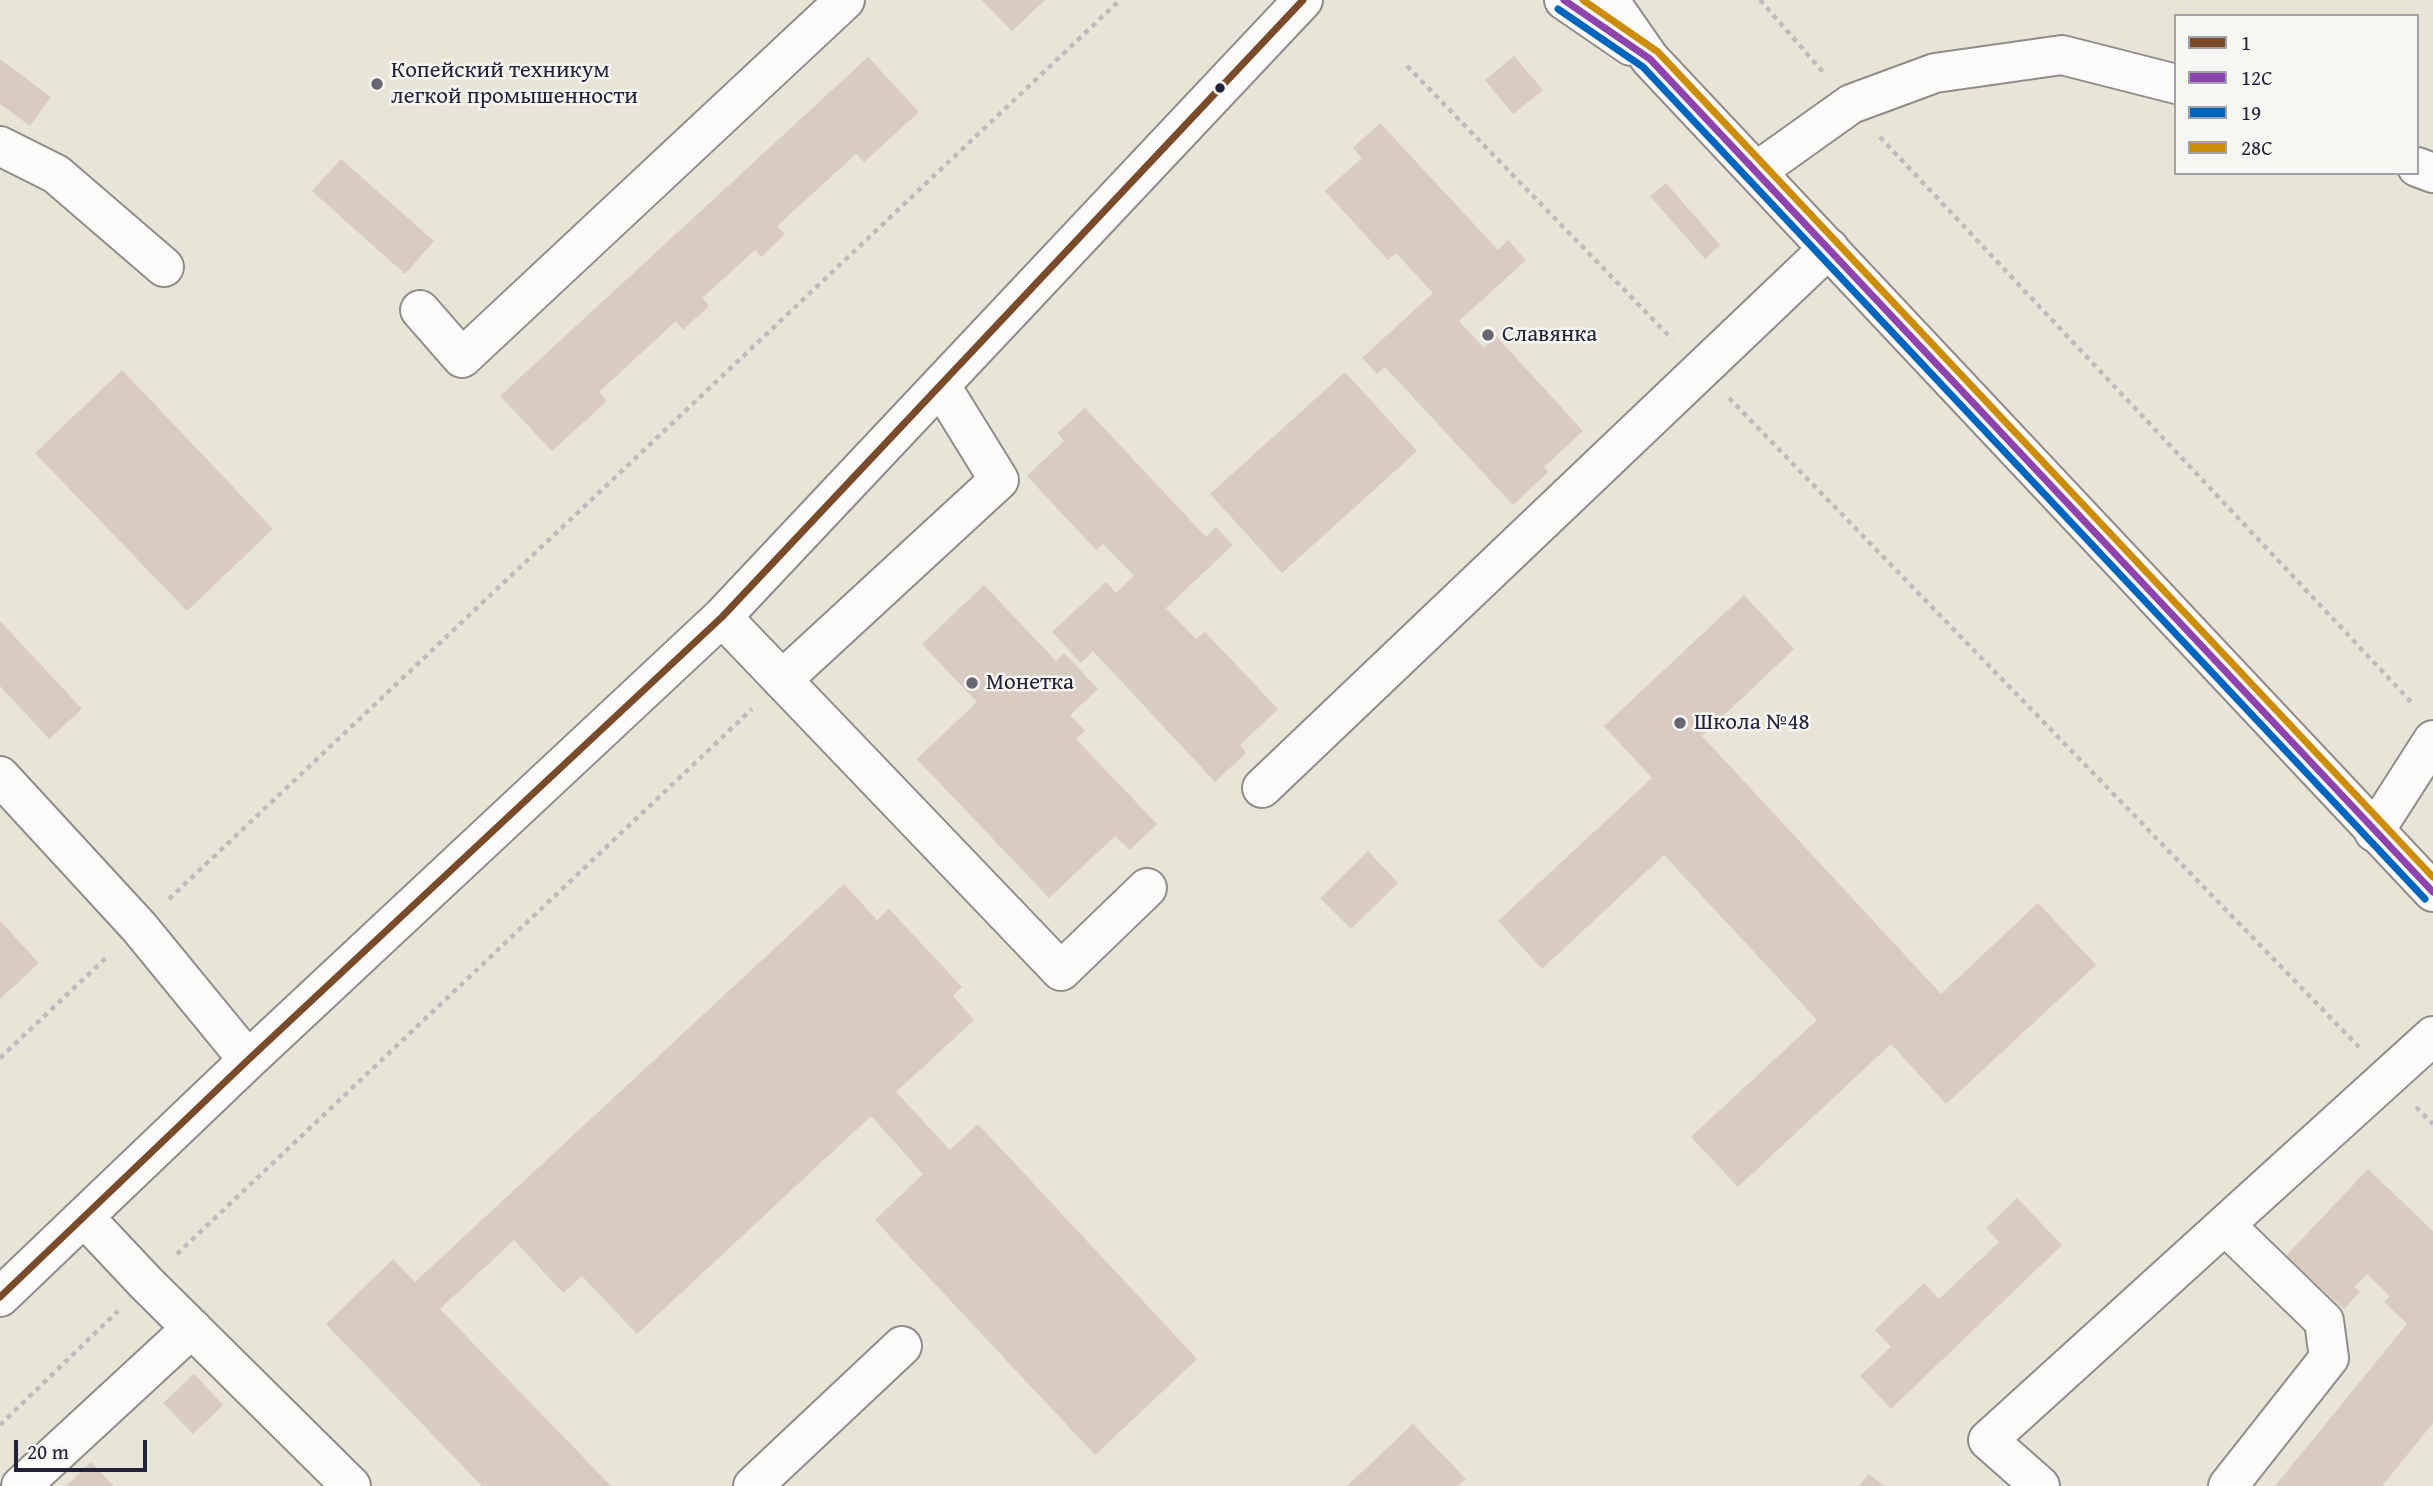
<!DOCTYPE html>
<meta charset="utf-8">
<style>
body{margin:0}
#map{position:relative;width:2433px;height:1486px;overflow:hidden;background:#e8e4d7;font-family:"Gentium Book Plus",serif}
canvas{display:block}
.legend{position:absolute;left:2174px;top:14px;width:245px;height:161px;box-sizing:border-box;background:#f6f6f2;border:2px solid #a1a1a9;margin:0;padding:9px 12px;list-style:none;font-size:21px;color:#22223b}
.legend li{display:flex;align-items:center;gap:14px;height:35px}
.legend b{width:35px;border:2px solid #a1a1a9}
.scale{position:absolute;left:14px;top:1440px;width:133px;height:32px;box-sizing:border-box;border:4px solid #22223b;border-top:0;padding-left:9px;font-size:21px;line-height:24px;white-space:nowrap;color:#22223b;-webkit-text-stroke:5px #f6f6f2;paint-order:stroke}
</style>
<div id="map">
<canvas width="2433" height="1486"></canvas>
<ul class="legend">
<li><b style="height:9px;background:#7a4b2a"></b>1</li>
<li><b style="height:9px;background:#8e44ad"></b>12С</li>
<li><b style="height:9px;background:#0065bd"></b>19</li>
<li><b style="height:9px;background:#cc8c0c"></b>28С</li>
</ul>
<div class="scale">20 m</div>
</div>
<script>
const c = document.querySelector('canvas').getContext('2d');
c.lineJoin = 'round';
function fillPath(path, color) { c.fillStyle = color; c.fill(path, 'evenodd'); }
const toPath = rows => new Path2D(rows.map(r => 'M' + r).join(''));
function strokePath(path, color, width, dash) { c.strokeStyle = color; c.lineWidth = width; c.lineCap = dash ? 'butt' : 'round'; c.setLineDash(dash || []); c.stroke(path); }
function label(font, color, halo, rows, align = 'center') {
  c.font = font + ' "Gentium Book Plus",serif'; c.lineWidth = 5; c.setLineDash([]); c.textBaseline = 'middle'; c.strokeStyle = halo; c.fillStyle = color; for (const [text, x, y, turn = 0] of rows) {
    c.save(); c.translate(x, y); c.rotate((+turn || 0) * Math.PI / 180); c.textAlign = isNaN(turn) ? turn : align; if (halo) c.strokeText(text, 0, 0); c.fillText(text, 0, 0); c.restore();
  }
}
fillPath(toPath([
 [982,0,1045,0,1012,31],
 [1514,56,1543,90,1513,114,1485,80],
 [868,57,919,112,864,162,856,154,777,226,785,234,761,257,755,250,702,298,709,306,683,330,676,321,599,392,607,401,552,451,500,396],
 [0,59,51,97,30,126,0,104],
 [1380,123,1498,250,1508,240,1526,260,1459,321,1484,348,1496,336,1583,431,1544,467,1548,472,1513,505,1385,367,1377,374,1362,358,1433,293,1396,253,1388,260,1325,191,1362,158,1353,148],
 [341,159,434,241,405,274,312,191],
 [1666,183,1720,245,1705,259,1650,196],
 [122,370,273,529,187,611,35,453],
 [1345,372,1417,451,1282,573,1210,494],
 [1085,408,1206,537,1216,527,1233,545,1166,608,1196,639,1205,632,1278,709,1240,745,1246,753,1215,782,1093,651,1081,663,1052,632,1106,582,1116,593,1134,576,1103,544,1096,550,1027,476,1064,441,1057,433],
 [984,585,1056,661,1064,653,1098,689,1070,715,1085,731,1076,739,1157,824,1130,850,1115,836,1049,898,917,759,977,702,922,644],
 [1744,595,1794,649,1702,736,1941,994,2038,903,2096,965,1946,1104,1891,1044,1738,1187,1691,1137,1817,1020,1664,855,1542,969,1498,921,1652,778,1604,726],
 [0,621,82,709,49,739,0,686],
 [1368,851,1398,883,1351,929,1320,898],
 [844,884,877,920,889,909,962,987,953,996,974,1020,896,1092,950,1150,978,1124,1197,1359,1095,1455,875,1220,923,1174,871,1116,637,1334,582,1276,563,1293,514,1240,440,1309,611,1486,482,1486,326,1324,393,1259,415,1282],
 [0,921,39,963,0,999],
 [2368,1169,2433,1231,2433,1423,2382,1486,2275,1486,2407,1324,2384,1302,2390,1296,2367,1274,2354,1287,2360,1292,2344,1309,2286,1256],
 [2017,1198,2062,1245,1891,1409,1860,1376,1891,1347,1875,1330,1924,1283,1939,1299,1999,1242,1986,1228],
 [194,1374,223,1405,193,1434,163,1403],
 [1413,1424,1466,1479,1458,1486,1347,1486],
 [91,1462,114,1486,66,1486],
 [1869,1474,1884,1486,1859,1486]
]), '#d9cbc2');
const minor = toPath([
 [0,146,56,174,164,267],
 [2417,167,2433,173],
 [1757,171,1851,104,1935,73,2062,55,2176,84],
 [420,310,462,358,845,0],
 [722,617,1061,971,1147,888],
 [782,680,999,480,941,386],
 [0,776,139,927,248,1060],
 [1262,788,1829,248],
 [2374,832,2433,740],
 [84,1217,146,1283,351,1486],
 [2225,1225,2324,1321,2329,1358,2228,1486],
 [0,1297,248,1060,722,617,1303,0],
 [21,1486,192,1328],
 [753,1486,902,1346],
 [2040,1486,1988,1440,2433,1036]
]);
const major = toPath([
 [1564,0,1631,46],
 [1609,0,1650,59,2433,892]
]);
strokePath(minor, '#8f8d8a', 42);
strokePath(major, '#8f8d8a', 42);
strokePath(toPath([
 [1760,0,1824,73],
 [1407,66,1672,339],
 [1880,137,2414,705],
 [1729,398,2359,1047],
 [169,899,1120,0],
 [0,1058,109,955],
 [2416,1107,2433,1124],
 [177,1254,752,709],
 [0,1425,118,1311]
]), '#bdbcbc', 4.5, [5, 5]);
strokePath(minor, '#fcfbf9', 38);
strokePath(major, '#fcfbf9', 38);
strokePath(toPath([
 [0,1297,248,1060,722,617,1303,0]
]), '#7a4b2a', 7);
strokePath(toPath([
 [1564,0,1650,59,2433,892]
]), '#8e44ad', 7);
strokePath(toPath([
 [1558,9,1643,67,2425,899]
]), '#0065bd', 7);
strokePath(toPath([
 [1583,0,1658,52,2433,877]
]), '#cc8c0c', 7);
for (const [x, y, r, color] of [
 [377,84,7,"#676672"],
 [1220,88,6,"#22223b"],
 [1488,335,7,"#676672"],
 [972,683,7,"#676672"],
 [1680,723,7,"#676672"]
]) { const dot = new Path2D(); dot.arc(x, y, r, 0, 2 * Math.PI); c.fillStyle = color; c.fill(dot); strokePath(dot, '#f6f6f2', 2.5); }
label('23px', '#22223b', '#f6f6f2', [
 ["Копейский техникум",391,71],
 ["легкой промышенности",391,97],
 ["Славянка",1502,335],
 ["Монетка",986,683],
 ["Школа №48",1694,723]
], 'left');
</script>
